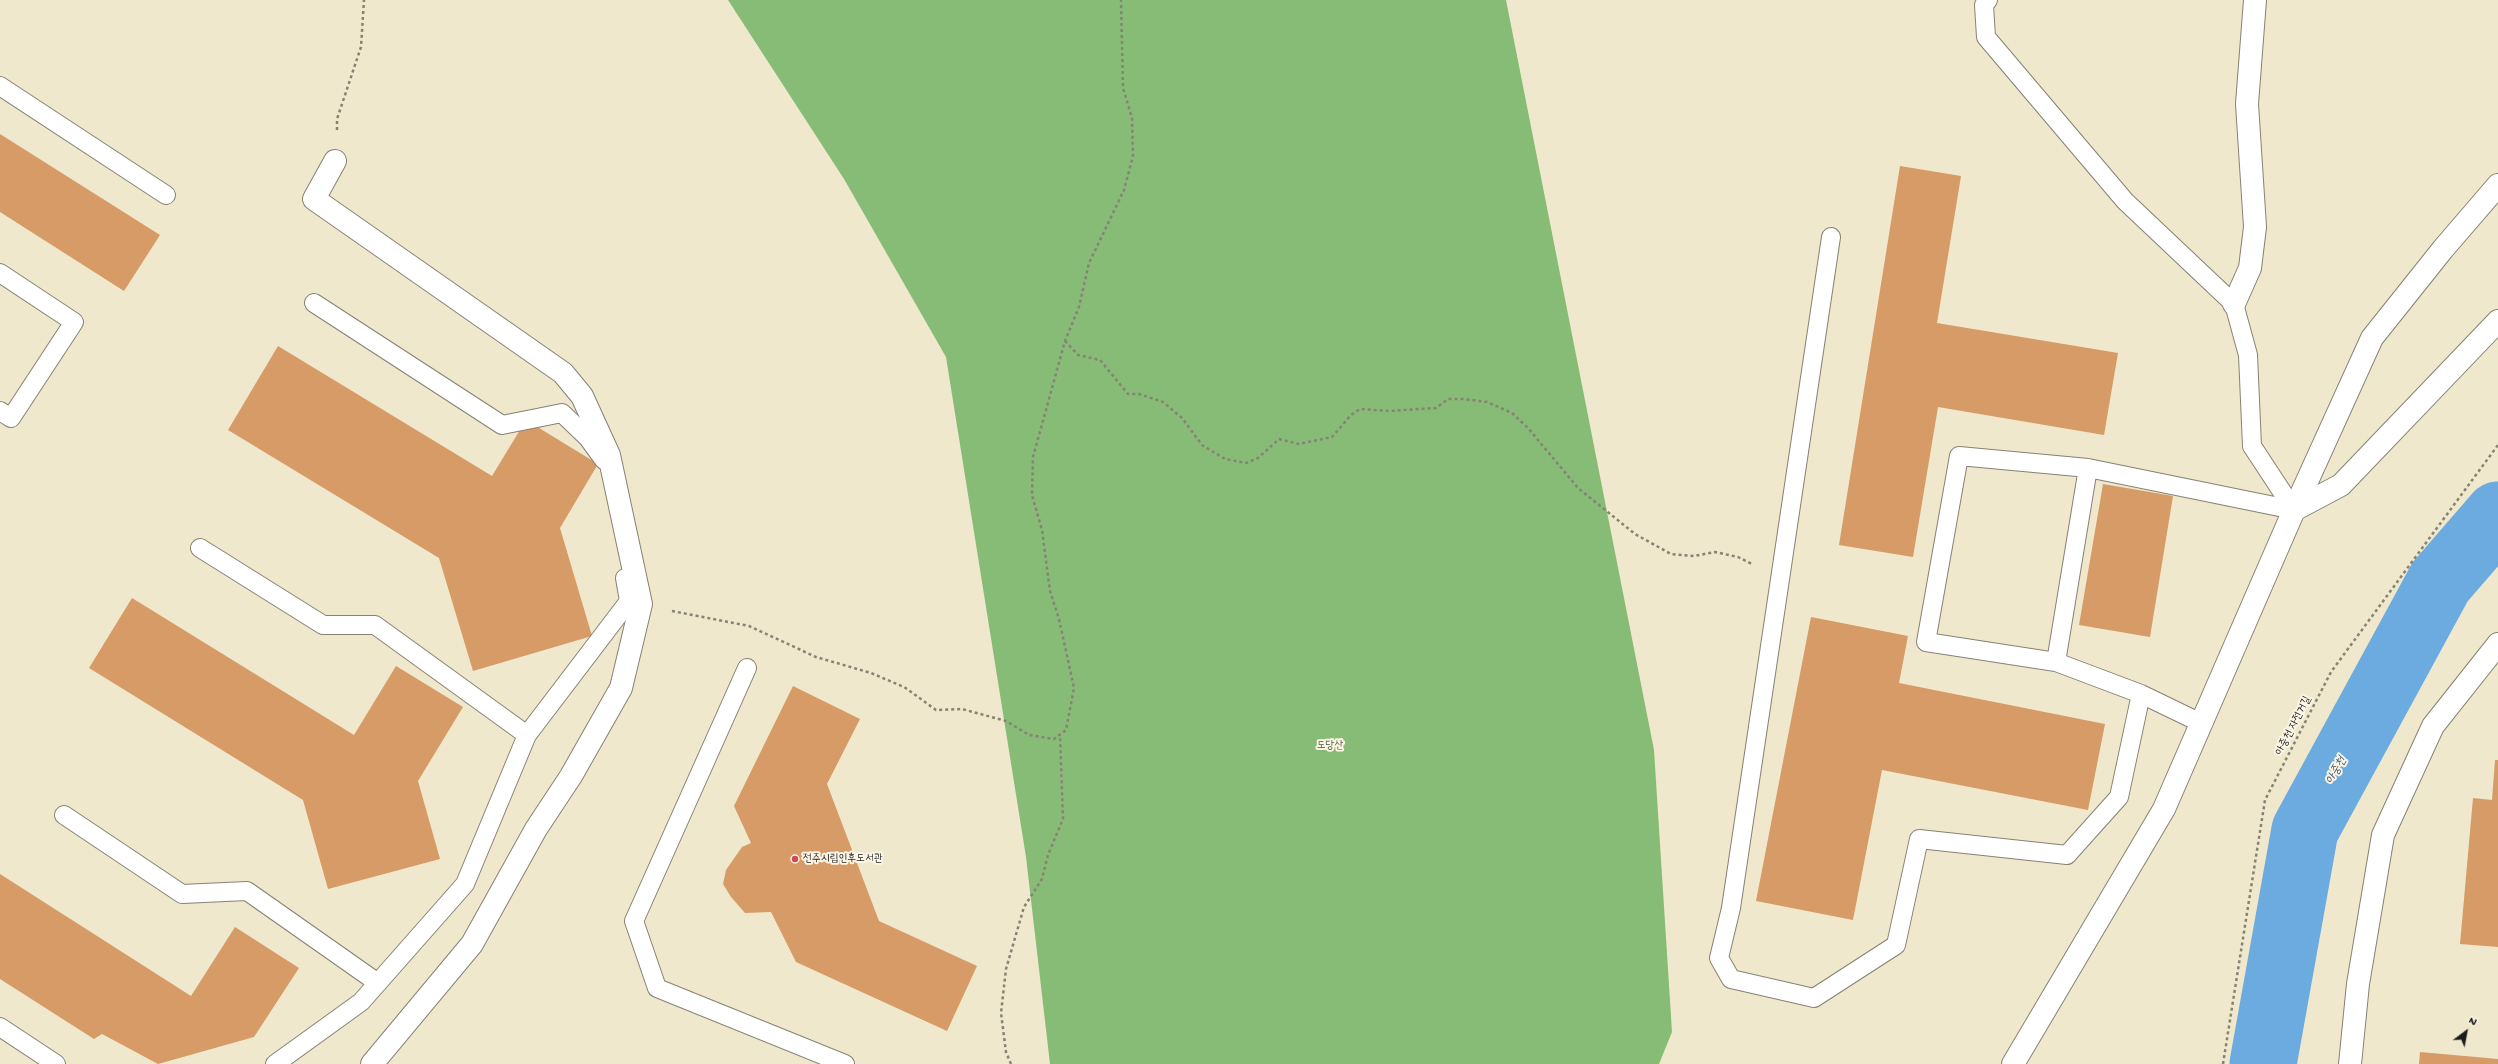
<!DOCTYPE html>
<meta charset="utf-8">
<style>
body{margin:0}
#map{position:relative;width:2498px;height:1064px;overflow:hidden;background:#efe8cc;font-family:"Gochi Hand",sans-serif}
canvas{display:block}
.north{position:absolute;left:2446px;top:1012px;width:40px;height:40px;-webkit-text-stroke:3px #fcf5e5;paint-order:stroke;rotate:32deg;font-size:11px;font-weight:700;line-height:16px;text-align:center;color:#1c1c1c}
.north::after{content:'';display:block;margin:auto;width:14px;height:18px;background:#1c1c1c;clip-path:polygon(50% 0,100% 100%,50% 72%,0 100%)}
</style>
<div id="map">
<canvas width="2498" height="1064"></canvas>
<div class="north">N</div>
</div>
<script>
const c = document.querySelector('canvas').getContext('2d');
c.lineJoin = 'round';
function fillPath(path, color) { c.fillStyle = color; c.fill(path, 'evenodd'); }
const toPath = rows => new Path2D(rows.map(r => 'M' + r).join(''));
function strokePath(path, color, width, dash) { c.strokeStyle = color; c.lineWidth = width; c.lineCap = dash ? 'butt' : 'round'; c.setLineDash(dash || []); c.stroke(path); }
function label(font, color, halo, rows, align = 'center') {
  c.font = font + ' "Gochi Hand","Poor Story",sans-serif'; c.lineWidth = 4; c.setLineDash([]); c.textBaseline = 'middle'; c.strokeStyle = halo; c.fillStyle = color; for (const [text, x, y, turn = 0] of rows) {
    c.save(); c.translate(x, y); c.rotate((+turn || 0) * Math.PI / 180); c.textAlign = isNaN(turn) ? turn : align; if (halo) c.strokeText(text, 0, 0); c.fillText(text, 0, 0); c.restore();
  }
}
fillPath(toPath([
 [728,0,1506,0,1654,750,1672,1032,1659,1064,1050,1064,1026,857,946,357,844,179]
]), '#87bc76');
strokePath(toPath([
 [2263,1064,2305,830,2440,582,2498,515]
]), '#6babdf', 67);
fillPath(toPath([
 [0,134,160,235,124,291,0,212],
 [1900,166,1961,176,1937,323,2118,353,2104,435,1938,407,1913,557,1839,545],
 [278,346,492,476,526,420,598,464,560,528,592,636,473,671,439,558,228,430],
 [2103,484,2173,496,2150,637,2079,625],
 [132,598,354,735,396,666,463,707,418,781,440,859,328,889,303,800,89,668],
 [1811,617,1908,636,1899,683,2105,724,2088,810,1882,770,1853,920,1756,901],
 [793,686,860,719,827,784,879,921,977,966,947,1031,796,962,771,912,745,913,731,897,723,884,726,870,742,847,751,843,734,806],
 [2495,760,2498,760,2498,947,2460,944,2473,798,2492,800],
 [0,874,191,996,235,927,299,968,254,1037,158,1064,102,1034,94,1039,0,979],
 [2420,1052,2498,1059,2498,1064,2419,1064]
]), '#d69b66');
const lane = toPath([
 [1988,0,1984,5,1986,37,2125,201,2234,304,2248,355,2252,446,2294,510],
 [0,86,166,195],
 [1831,237,1731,908,1719,958,1731,979,1814,998,1896,945,1919,839,2067,855,2119,797,2141,694],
 [0,273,74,322,11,418,0,411],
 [314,303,502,425,562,413,588,438,604,460],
 [200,548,323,625,375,625,527,735],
 [2056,662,2088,468],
 [747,668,634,921,657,988,845,1064],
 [2201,723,2141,694,2056,662,1926,642,1959,456,2088,468,2294,510],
 [64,815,182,894,247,891,378,983],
 [0,1027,56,1064],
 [275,1064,361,1002,465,884,527,735,629,601,625,578]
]);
const street = toPath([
 [335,161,314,199,563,373,582,396,609,455,641,604,621,688,571,776,536,829,472,944,372,1064],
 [2234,304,2250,268,2255,227,2247,104,2255,0],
 [2294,510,2341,485,2498,321],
 [2013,1064,2164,809,2294,510,2372,338,2443,249,2498,185],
 [2350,1064,2358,984,2383,835,2433,726,2498,644]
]);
strokePath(lane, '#868274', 20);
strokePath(street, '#868274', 24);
strokePath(toPath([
 [337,130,337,119,361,47,364,0],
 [1065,341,1078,355,1100,360,1128,394,1139,394,1163,402,1182,418,1202,445,1225,459,1246,463,1258,458,1279,439,1299,444,1332,437,1351,415,1360,409,1389,411,1436,408,1448,399,1463,399,1487,402,1512,413,1528,428,1578,488,1635,534,1671,554,1694,556,1715,552,1738,557,1752,564],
 [672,611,749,626,816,657,871,673,904,687,936,710,962,709,1006,721,1029,735,1054,739,1066,730,1074,688,1059,619,1050,591,1042,530,1032,495,1033,457,1065,341,1079,307,1089,263,1124,190,1133,156,1132,118,1123,88,1121,0],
 [1011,1064,1006,1052,1001,1013,1006,969,1024,907,1042,879,1048,855,1063,819,1060,734],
 [2223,1064,2265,800,2331,672,2498,445]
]), '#868274', 2.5, [3, 3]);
strokePath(lane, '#fff', 18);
strokePath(street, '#fff', 22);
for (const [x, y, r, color] of [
 [795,859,4,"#d1495b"]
]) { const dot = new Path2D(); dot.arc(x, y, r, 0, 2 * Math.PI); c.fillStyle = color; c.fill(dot); strokePath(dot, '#fcf5e5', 1.5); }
label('11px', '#1c1c1c', '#fcf5e5', [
 ["아중천 자전거길",2294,726,-63]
]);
label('11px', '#47563d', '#fcf5e5', [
 ["도당산",1330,746]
]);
label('11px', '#1c1c1c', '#fcf5e5', [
 ["전주시립인후도서관",803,859]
], 'left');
label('italic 12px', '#3c556a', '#fcf5e5', [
 ["아중천",2337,771,-61]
]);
</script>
